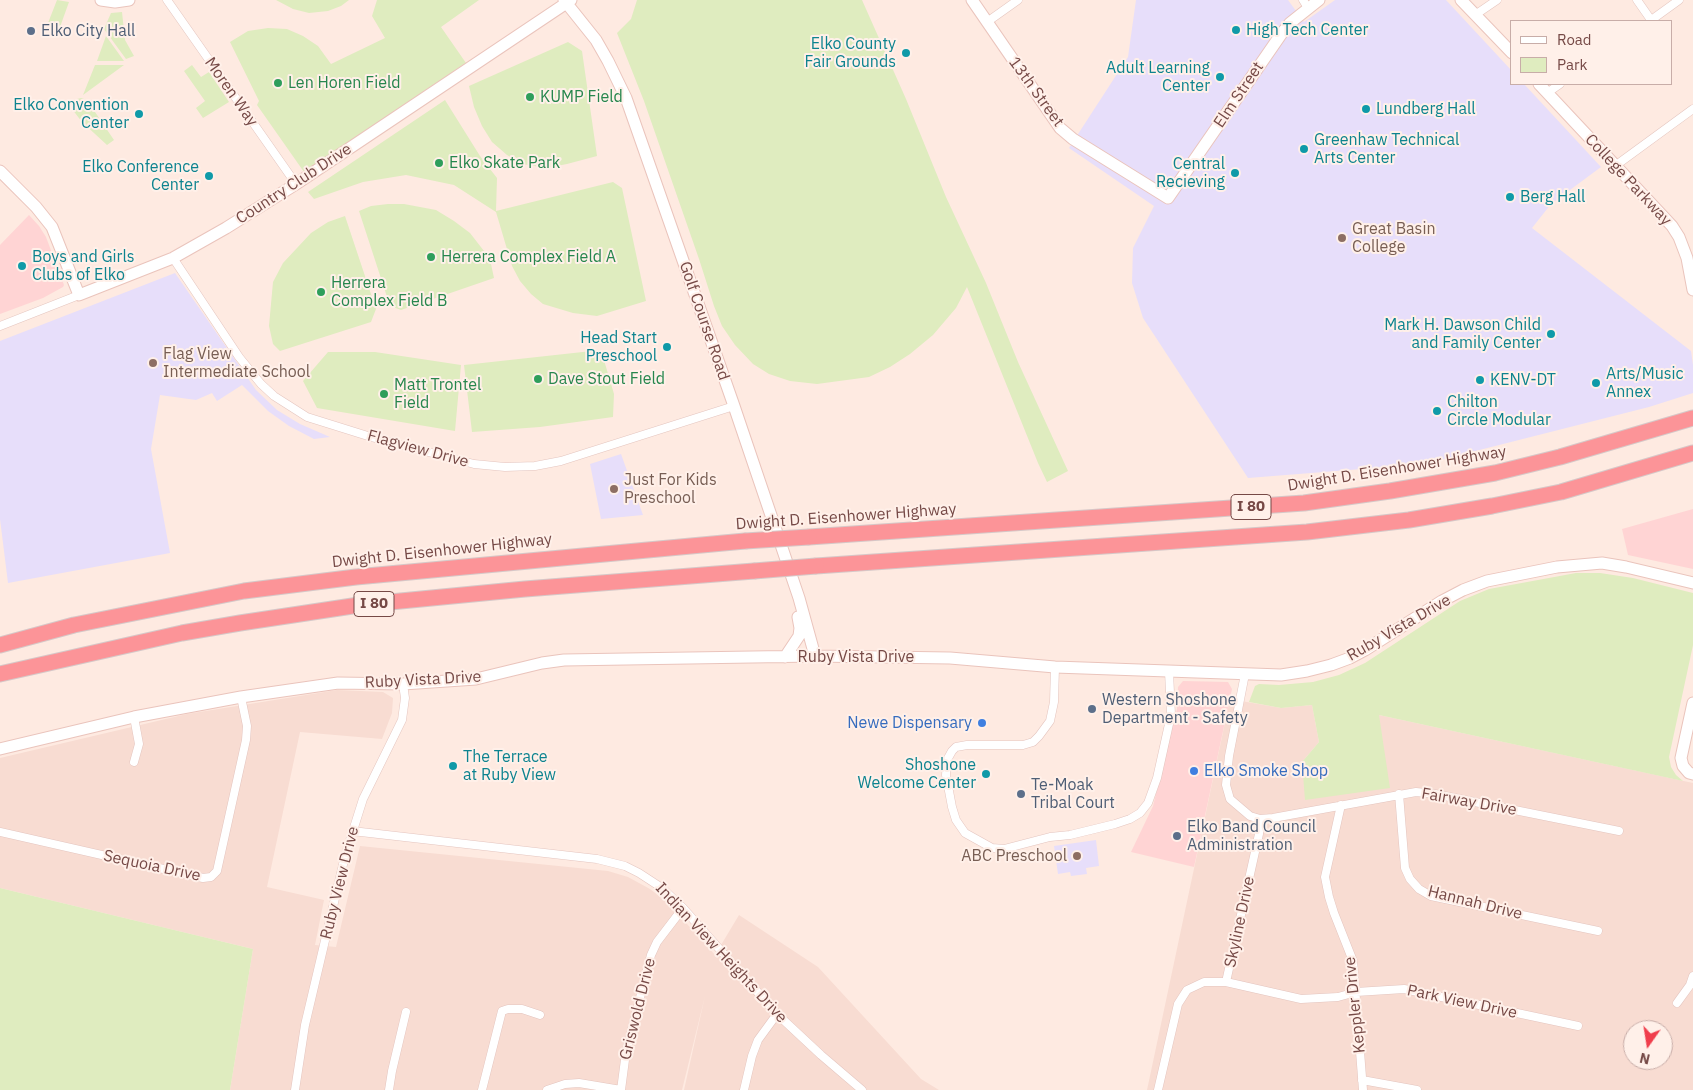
<!DOCTYPE html>
<style>
body{margin:0}
#map{position:relative;width:1693px;height:1090px;overflow:hidden;background:#feeae1;font-family:"IBM Plex Sans",sans-serif}
canvas{display:block}
.legend{position:absolute;left:1510px;top:20px;width:162px;height:65px;box-sizing:border-box;background:#fff0e9;border:1px solid #c8ada8;margin:0;padding:6px 9px;list-style:none;font-size:15px;color:#764946}
.legend li{display:flex;align-items:center;gap:10px;height:25px}
.legend b{width:25px;border:1px solid #c8ada8}
.north{position:absolute;left:1623px;top:1020px;width:50px;height:50px;box-sizing:border-box;background:#fff0e9;border:1px solid #c8ada8;border-radius:50%;rotate:193deg;font-size:14px;font-weight:700;line-height:20px;text-align:center;color:#764946}
.north::after{content:'';display:block;margin:auto;width:18px;height:22px;background:#f03e4c;clip-path:polygon(50% 0,100% 100%,50% 72%,0 100%)}
</style>
<div id="map">
<canvas width="1693" height="1090"></canvas>
<ul class="legend">
<li><b style="height:6px;background:#fff"></b>Road</li>
<li><b style="height:14px;background:#dfecbf"></b>Park</li>
</ul>
<div class="north">N</div>
</div>
<script>
const c = document.querySelector('canvas').getContext('2d');
c.lineJoin = 'round';
function fillPath(path, color) { c.fillStyle = color; c.fill(path, 'evenodd'); }
const toPath = rows => new Path2D(rows.map(r => 'M' + r).join(''));
function strokePath(path, color, width, dash) { c.strokeStyle = color; c.lineWidth = width; c.lineCap = dash ? 'butt' : 'round'; c.setLineDash(dash || []); c.stroke(path); }
function label(font, color, halo, rows, align = 'center') {
  c.font = font + ' "IBM Plex Sans",sans-serif'; c.lineWidth = 4; c.setLineDash([]); c.textBaseline = 'middle'; c.strokeStyle = halo; c.fillStyle = color; for (const [text, x, y, turn = 0] of rows) {
    c.save(); c.translate(x, y); c.rotate((+turn || 0) * Math.PI / 180); c.textAlign = isNaN(turn) ? turn : align; if (halo) c.strokeText(text, 0, 0); c.fillText(text, 0, 0); c.restore();
  }
}
fillPath(toPath([
 [337,690,383,692,393,698,392,713,382,739,300,732,267,887,324,900,315,945,336,947,360,846,608,871,628,877,650,889,669,904,715,955,739,915,818,967,921,1079,939,1090,684,1090,705,996,682,1090,230,1090,253,949,0,888,0,758,187,714],
 [1230,699,1281,708,1312,705,1319,742,1302,762,1306,800,1379,715,1693,783,1693,1090,1147,1090],
 [1633,1030,1663,1030,1663,1060,1633,1060]
]), '#f8dcd2');
fillPath(toPath([
 [29,215,39,226,46,237,64,285,63,287,43,298,0,314,0,245],
 [1693,509,1693,569,1628,555,1622,529],
 [1183,681,1228,682,1232,689,1194,867,1131,852,1153,806,1177,709,1178,687]
]), '#ffd4d4');
fillPath(toPath([
 [1136,0,1288,0,1304,22,1335,0,1446,0,1512,71,1512,84,1524,84,1601,167,1551,204,1532,228,1691,351,1693,365,1693,393,1649,407,1440,460,1387,467,1248,478,1143,318,1132,283,1133,248,1154,206,1069,148,1128,57],
 [175,273,256,390,277,410,300,424,330,437,314,439,289,426,268,411,242,385,217,401,212,393,196,400,160,395,151,449,170,553,8,583,0,519,0,341],
 [621,454,643,515,601,519,590,464],
 [1096,840,1099,866,1086,868,1087,874,1071,876,1070,872,1058,874,1054,846]
]), '#e7defa');
fillPath(toPath([
 [57,0,69,2,60,27,48,23],
 [276,0,349,0,341,6,328,11,309,13,293,9],
 [377,0,479,0,441,27,466,63,304,172,257,105,259,101,230,42,248,31,268,28,287,29,303,36,318,46,331,64,385,38,372,16],
 [637,0,862,0,906,99,946,197,986,283,1018,362,1068,471,1047,482,1038,463,967,287,956,308,933,335,910,354,890,367,869,377,817,384,790,381,769,374,753,364,735,345,722,326,714,306,699,259,644,101,617,33,631,19],
 [122,12,125,40,134,56,126,59,104,29,111,13],
 [106,36,124,61,97,61],
 [568,42,582,51,597,156,567,164,546,168,522,164,507,155,492,142,482,126,474,107,469,86],
 [95,65,124,65,83,95],
 [192,65,201,77,209,72,229,102,203,118,196,108,205,101,184,71],
 [81,98,84,99,91,110,93,109,114,140,107,145,82,122,72,109,77,99],
 [445,100,480,156,497,178,496,211,613,182,622,188,646,301,597,316,573,313,543,304,531,294,520,281,512,266,496,212,454,185,406,175,363,182,314,199,308,192],
 [388,204,404,204,436,210,454,221,470,233,484,251,491,264,494,278,401,310,390,306,359,211,371,206],
 [345,216,376,309,371,322,280,351,273,344,269,326,273,282,283,263,311,233,328,222],
 [601,350,614,394,613,417,540,427,472,432,464,365],
 [328,352,375,352,461,365,455,431,317,408,303,381],
 [1576,573,1600,573,1633,578,1693,593,1693,645,1669,757,1671,767,1676,775,1683,781,1379,715,1390,788,1305,800,1302,762,1319,742,1312,705,1281,708,1249,702,1255,686,1259,684,1279,685,1313,682,1339,675,1365,663,1460,601,1489,589],
 [0,888,253,949,230,1090,0,1090]
]), '#dfecbf');
const street = toPath([
 [167,0,296,184],
 [1303,0,1308,8],
 [1637,0,1651,20],
 [1475,15,1497,0],
 [1650,21,1679,0],
 [987,22,1018,0],
 [1547,93,1560,84],
 [1615,166,1693,109],
 [173,258,239,357,261,384,274,396,307,417,371,437,474,464,505,467,535,466,561,461,734,406],
 [0,326,79,295],
 [1055,667,1054,702,1050,721,1039,736,1033,742,1023,745,967,745,956,747,952,751,947,760,946,775,952,807,956,820,965,833,992,848,1004,849,1050,837,1070,835,1115,824,1130,819,1140,813,1148,803,1157,778,1171,715,1169,671],
 [1245,674,1229,756,1226,785,1230,799,1250,816,1260,819,1273,818,1416,792,1435,794,1619,831],
 [134,717,139,744,134,762],
 [1399,794,1405,868,1410,879,1419,889,1431,896,1598,931],
 [1341,805,1325,877,1329,897,1334,913,1353,961,1363,1090],
 [352,831,597,859,625,866,639,873,662,888,683,908,777,1014,821,1055,862,1090],
 [0,832,203,878,211,877,217,871,246,740,247,726,241,697],
 [1226,982,1259,834,1260,819],
 [1677,1003,1690,985,1693,976],
 [1362,1080,1417,1090],
 [295,1090,305,1025,345,856,363,799,402,720,405,698,403,684],
 [389,1090,392,1071,406,1012],
 [482,1090,502,1011,508,1009,522,1009,540,1015],
 [547,1090,565,1084,579,1083,621,1090],
 [621,1090,626,1052,651,955,657,942,683,908],
 [744,1090,752,1056,758,1040,777,1014],
 [1158,1090,1178,1004,1187,990,1204,982,1226,982,1301,999,1338,997,1356,992,1404,989,1578,1026]
]);
const secondary = toPath([
 [101,0,115,2,129,0],
 [564,0,596,40,608,61,626,98,734,406,799,598,815,656],
 [972,0,1060,128,1073,139,1168,198,1282,33,1290,23,1319,0],
 [1461,0,1512,53],
 [1539,84,1672,226,1679,237,1687,258,1693,290],
 [0,171,36,207,52,227,79,295,173,258,226,228,296,184,571,0],
 [785,657,799,636,800,628,798,617],
 [1693,703,1681,758,1683,766,1689,773,1693,774],
 [0,749,134,717,241,697,338,683,403,684,476,679,542,663,564,660,815,656,950,658,1055,667,1281,675,1307,671,1331,665,1350,658,1365,650,1442,601,1463,590,1487,581,1557,567,1602,563,1626,567,1693,583]
]);
const highway = toPath([
 [809,537,1304,503,1390,491,1495,473,1560,457,1693,418],
 [816,566,1307,532,1409,520,1492,506,1561,492,1693,453],
 [0,645,74,625,244,591,356,577,745,541],
 [0,674,182,633,240,623,359,605,525,589,754,571]
]);
strokePath(street, '#e4c5bf', 9);
strokePath(secondary, '#eac4bc', 13);
strokePath(highway, '#d6c8c8', 17);
strokePath(street, '#fff', 8);
strokePath(secondary, '#fff', 11);
strokePath(highway, '#fc9498', 15);
const highwayBridge = toPath([
 [745,541,809,537],
 [754,571,816,566]
]);
strokePath(highwayBridge, '#d6c8c8', 17, []);
strokePath(highwayBridge, '#fc9498', 15);
for (const [x, y, r, color] of [
 [1236,30,5,"#0f9aa8"],
 [31,31,5,"#5c6f8a"],
 [906,53,5,"#0f9aa8"],
 [1220,77,5,"#0f9aa8"],
 [278,83,5,"#2e9e5b"],
 [530,97,5,"#2e9e5b"],
 [1366,109,5,"#0f9aa8"],
 [139,114,5,"#0f9aa8"],
 [1304,149,5,"#0f9aa8"],
 [439,163,5,"#2e9e5b"],
 [1235,173,5,"#0f9aa8"],
 [209,176,5,"#0f9aa8"],
 [1510,197,5,"#0f9aa8"],
 [1342,238,5,"#8d6e63"],
 [431,257,5,"#2e9e5b"],
 [22,266,5,"#0f9aa8"],
 [321,292,5,"#2e9e5b"],
 [1551,334,5,"#0f9aa8"],
 [667,347,5,"#0f9aa8"],
 [153,363,5,"#8d6e63"],
 [538,379,5,"#2e9e5b"],
 [1480,380,5,"#0f9aa8"],
 [1596,383,5,"#0f9aa8"],
 [384,394,5,"#2e9e5b"],
 [1437,411,5,"#0f9aa8"],
 [614,489,5,"#8d6e63"],
 [1092,709,5,"#5c6f8a"],
 [982,723,5,"#3f7fe0"],
 [453,766,5,"#0f9aa8"],
 [1194,771,5,"#3f7fe0"],
 [986,774,5,"#0f9aa8"],
 [1021,794,5,"#5c6f8a"],
 [1177,836,5,"#5c6f8a"],
 [1077,856,5,"#8d6e63"]
]) { const dot = new Path2D(); dot.arc(x, y, r, 0, 2 * Math.PI); c.fillStyle = color; c.fill(dot); strokePath(dot, '#fff0e9', 2); }
for (const [x, y, w] of [
 [1251,507,40],
 [374,604,40]
]) { const box = new Path2D(); box.roundRect(x - w / 2, y - 12.5, w, 25, 4); c.fillStyle = '#fff0e9'; c.fill(box); strokePath(box, '#764946', 1); }
label('bold 15px', '#764946', null, [
 ["I 80",1251,507],
 ["I 80",374,604]
]);
label('16px', '#0d838f', '#fff0e9', [
 ["High Tech Center",1246,30],
 ["Elko County",896,44,"right"],
 ["Fair Grounds",896,62,"right"],
 ["Adult Learning",1210,68,"right"],
 ["Center",1210,86,"right"],
 ["Elko Convention",129,105,"right"],
 ["Center",129,123,"right"],
 ["Lundberg Hall",1376,109],
 ["Greenhaw Technical",1314,140],
 ["Arts Center",1314,158],
 ["Central",1225,164,"right"],
 ["Recieving",1225,182,"right"],
 ["Elko Conference",199,167,"right"],
 ["Center",199,185,"right"],
 ["Berg Hall",1520,197],
 ["Boys and Girls",32,257],
 ["Clubs of Elko",32,275],
 ["Mark H. Dawson Child",1541,325,"right"],
 ["and Family Center",1541,343,"right"],
 ["Head Start",657,338,"right"],
 ["Preschool",657,356,"right"],
 ["Arts/Music",1606,374],
 ["Annex",1606,392],
 ["KENV-DT",1490,380],
 ["Chilton",1447,402],
 ["Circle Modular",1447,420],
 ["The Terrace",463,757],
 ["at Ruby View",463,775],
 ["Shoshone",976,765,"right"],
 ["Welcome Center",976,783,"right"]
], 'left');
label('16px', '#4e5e75', '#fff0e9', [
 ["Elko City Hall",41,31],
 ["Western Shoshone",1102,700],
 ["Department - Safety",1102,718],
 ["Te-Moak",1031,785],
 ["Tribal Court",1031,803],
 ["Elko Band Council",1187,827],
 ["Administration",1187,845]
], 'left');
label('16px', '#27864d', '#fff0e9', [
 ["Len Horen Field",288,83],
 ["KUMP Field",540,97],
 ["Elko Skate Park",449,163],
 ["Herrera Complex Field A",441,257],
 ["Herrera",331,283],
 ["Complex Field B",331,301],
 ["Dave Stout Field",548,379],
 ["Matt Trontel",394,385],
 ["Field",394,403]
], 'left');
label('16px', '#764946', '#fff0e9', [
 ["Moren Way",231,92,55],
 ["13th Street",1036,92,54],
 ["Elm Street",1239,95,-56],
 ["College Parkway",1628,180,47],
 ["Country Club Drive",294,184,-33],
 ["Golf Course Road",704,321,71],
 ["Flagview Drive",418,449,15],
 ["Dwight D. Eisenhower Highway",1397,469,-9],
 ["Dwight D. Eisenhower Highway",846,517,-4],
 ["Dwight D. Eisenhower Highway",442,551,-6],
 ["Ruby Vista Drive",1399,628,-30],
 ["Ruby Vista Drive",856,657],
 ["Ruby Vista Drive",423,680,-3],
 ["Fairway Drive",1469,802,10],
 ["Sequoia Drive",152,866,12],
 ["Ruby View Drive",340,883,-76],
 ["Hannah Drive",1475,903,14],
 ["Skyline Drive",1240,922,-78],
 ["Indian View Heights Drive",721,953,47],
 ["Park View Drive",1462,1002,12],
 ["Keppler Drive",1355,1005,-96],
 ["Griswold Drive",638,1009,-76]
]);
label('16px', '#785e54', '#fff0e9', [
 ["Great Basin",1352,229],
 ["College",1352,247],
 ["Flag View",163,354],
 ["Intermediate School",163,372],
 ["Just For Kids",624,480],
 ["Preschool",624,498],
 ["ABC Preschool",1067,856,"right"]
], 'left');
label('16px', '#366cbe', '#fff0e9', [
 ["Newe Dispensary",972,723],
 ["Elko Smoke Shop",1204,771,"left"]
], 'right');
</script>
